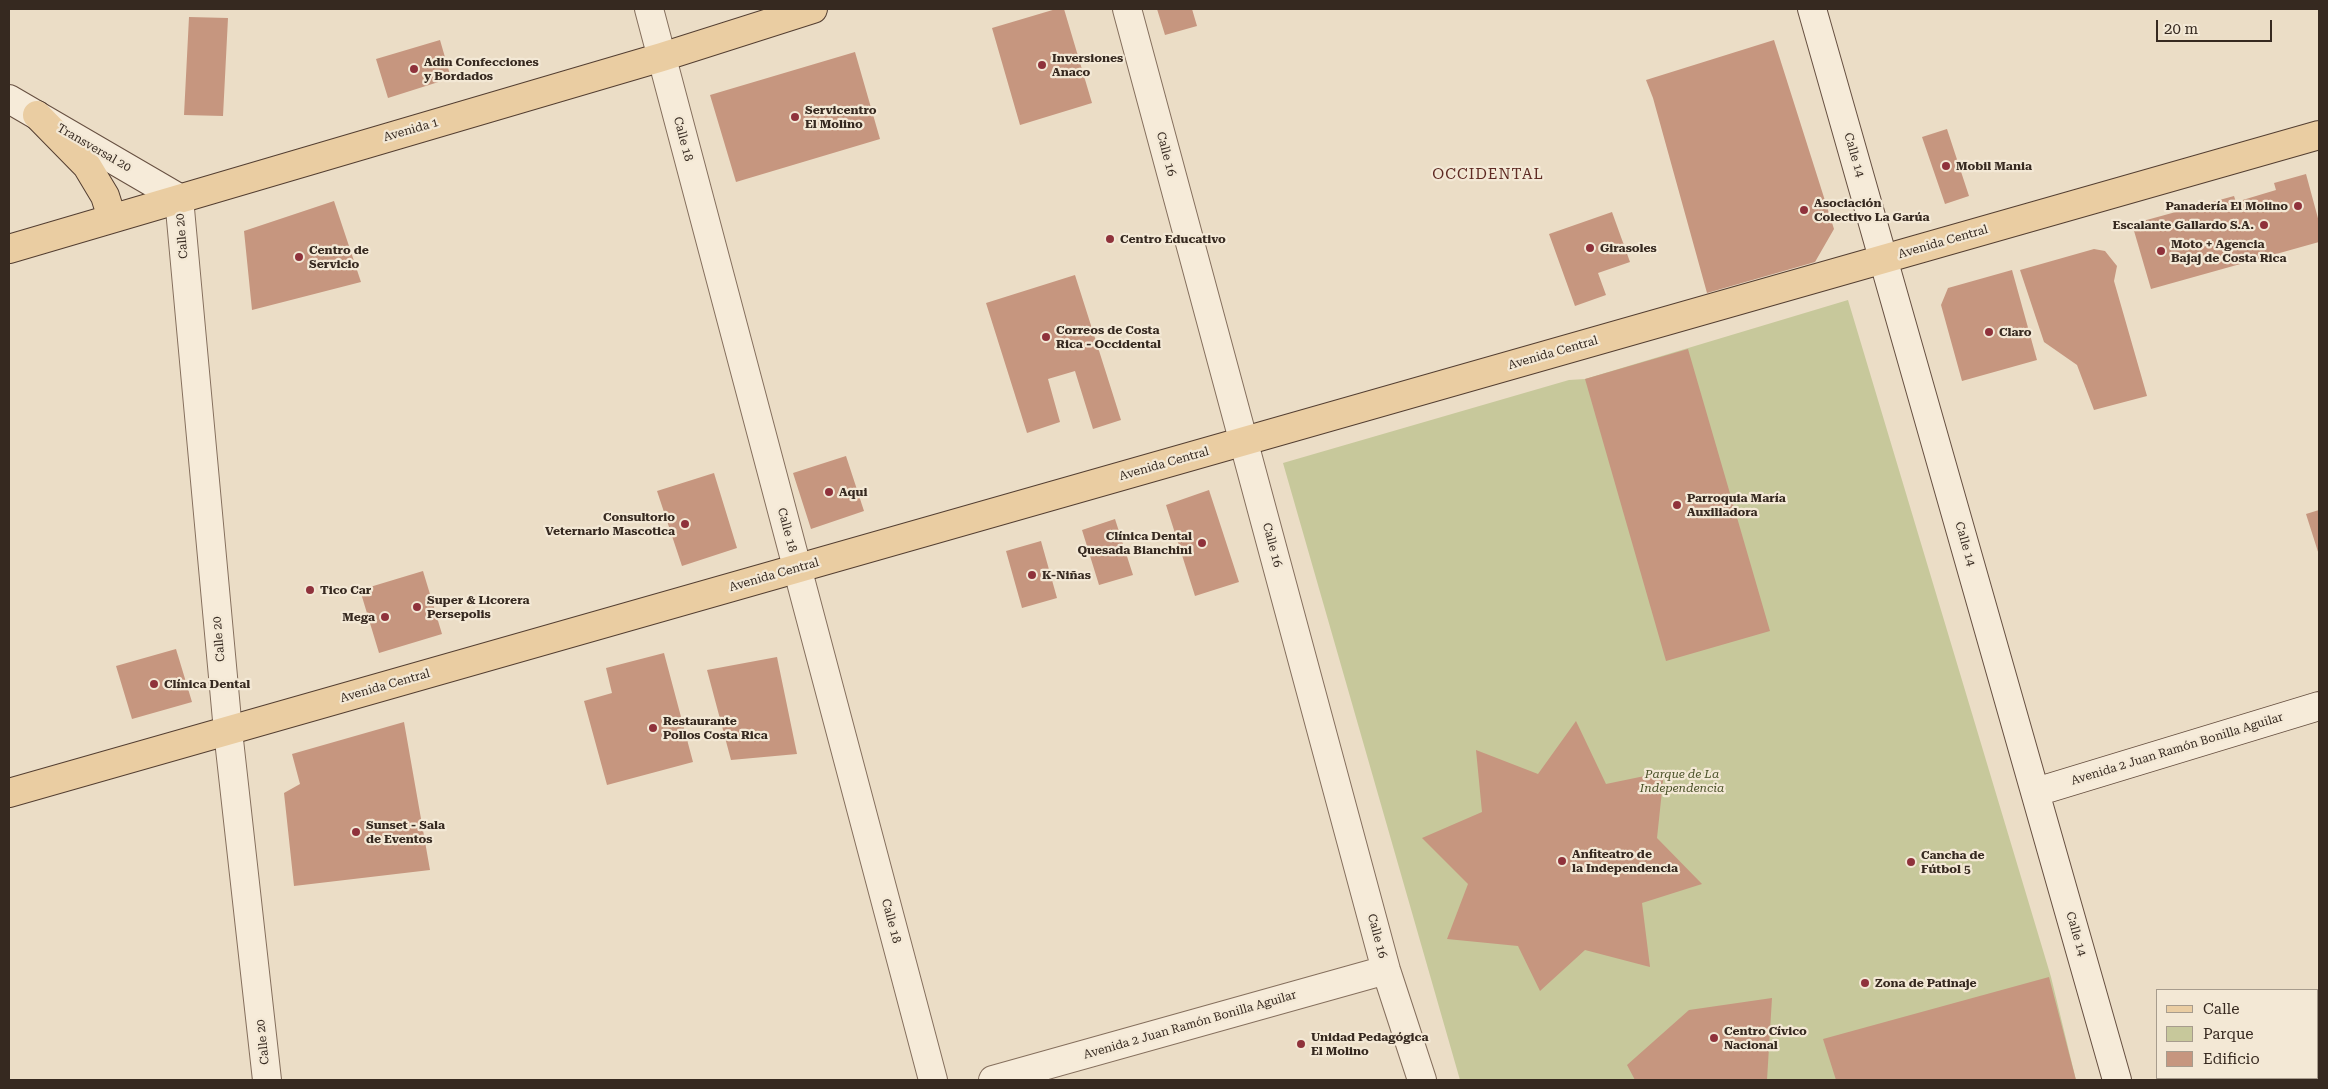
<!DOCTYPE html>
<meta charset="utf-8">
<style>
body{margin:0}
#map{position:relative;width:2328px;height:1089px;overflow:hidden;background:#ebddc6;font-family:"Roboto Serif",serif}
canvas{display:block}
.frame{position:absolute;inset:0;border:10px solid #362920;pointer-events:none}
.legend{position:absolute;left:2156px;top:989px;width:162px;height:90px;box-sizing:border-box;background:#f3e8d5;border:1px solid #a79c8d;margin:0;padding:6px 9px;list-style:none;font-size:15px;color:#362920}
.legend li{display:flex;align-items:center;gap:10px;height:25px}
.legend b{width:25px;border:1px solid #a79c8d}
.scale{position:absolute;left:2156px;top:20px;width:116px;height:22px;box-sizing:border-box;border:2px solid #362920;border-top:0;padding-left:6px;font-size:15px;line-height:18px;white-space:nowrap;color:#362920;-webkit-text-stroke:4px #f3e8d5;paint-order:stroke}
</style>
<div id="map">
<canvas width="2328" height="1089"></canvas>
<div class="frame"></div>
<ul class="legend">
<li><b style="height:6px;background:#eacda2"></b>Calle</li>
<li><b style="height:14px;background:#c7c89b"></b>Parque</li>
<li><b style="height:14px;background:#c6967f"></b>Edificio</li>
</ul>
<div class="scale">20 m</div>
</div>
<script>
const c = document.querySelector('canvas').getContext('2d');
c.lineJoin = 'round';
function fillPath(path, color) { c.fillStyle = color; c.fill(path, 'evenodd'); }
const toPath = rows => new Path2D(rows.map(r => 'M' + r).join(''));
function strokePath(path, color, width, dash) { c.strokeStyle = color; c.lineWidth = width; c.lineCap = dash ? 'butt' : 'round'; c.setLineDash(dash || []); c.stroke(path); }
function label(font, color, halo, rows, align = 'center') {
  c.font = font + ' "Roboto Serif",serif'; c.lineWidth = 4.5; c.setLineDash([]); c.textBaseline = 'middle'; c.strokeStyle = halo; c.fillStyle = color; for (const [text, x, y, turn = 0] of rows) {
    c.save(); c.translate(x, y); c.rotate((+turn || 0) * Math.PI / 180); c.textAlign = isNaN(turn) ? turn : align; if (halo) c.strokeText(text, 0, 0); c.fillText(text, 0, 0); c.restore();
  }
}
fillPath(toPath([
 [1848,300,2051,977,2076,1080,1460,1080,1283,463,1569,380,1585,379]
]), '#c7c89b');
fillPath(toPath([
 [1056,9,1064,9,1092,103,1020,125,992,28],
 [1157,9,1192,9,1197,26,1165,35],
 [189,17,228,18,223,116,184,115],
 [440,40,451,78,388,98,376,59],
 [1774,40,1834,229,1815,262,1707,293,1653,98,1646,80],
 [855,52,880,139,736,182,710,95],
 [1947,129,1969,196,1945,204,1922,137],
 [2306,174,2319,222,2319,242,2151,289,2132,224,2234,196,2236,202,2276,190,2274,183],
 [334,201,361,282,252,310,244,231],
 [1612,212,1630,262,1598,273,1606,295,1575,306,1549,234],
 [2094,249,2105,251,2117,266,2114,281,2147,396,2094,410,2077,365,2044,342,2020,270],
 [2012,270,2037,360,1962,381,1941,305,1948,288],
 [1075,275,1121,420,1093,429,1075,371,1048,379,1060,422,1027,433,986,303],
 [1688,349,1770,631,1666,661,1585,379],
 [846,456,864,511,811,529,793,473],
 [714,473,737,548,682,566,657,491],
 [1209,490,1239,582,1195,596,1166,505],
 [2319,510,2319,555,2306,514],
 [1115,519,1133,575,1099,585,1082,530],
 [1041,541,1057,598,1022,608,1006,551],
 [423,571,442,634,379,653,360,590],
 [176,649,192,702,132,719,116,666],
 [664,653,693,762,607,785,584,701,612,693,606,668],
 [777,657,797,754,731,760,707,670],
 [1576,721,1606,784,1664,772,1657,838,1702,884,1642,903,1650,967,1585,950,1540,991,1518,946,1447,939,1468,884,1422,838,1482,812,1476,750,1538,774],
 [404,722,430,870,294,886,284,793,300,784,292,754],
 [2049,977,2076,1080,1836,1080,1823,1039],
 [1772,998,1767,1080,1635,1080,1627,1065,1689,1010]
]), '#c6967f');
const street = toPath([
 [649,9,933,1080],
 [1127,9,1386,970,1422,1080],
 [179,198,228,731,267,1080],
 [993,1080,1386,970]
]);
const secondary = toPath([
 [1812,9,2117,1080],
 [9,99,179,198],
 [2036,792,2319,706]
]);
const primary = toPath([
 [37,115,87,166,105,196,112,218],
 [9,249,662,57,813,9],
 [9,793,2319,135]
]);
strokePath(street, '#856f5d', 30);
strokePath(secondary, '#675041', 30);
strokePath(primary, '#533e31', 30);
strokePath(street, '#f6ebd9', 28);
strokePath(secondary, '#f6ebd9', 28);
strokePath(primary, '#eacda2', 28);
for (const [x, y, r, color] of [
 [1042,65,5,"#8f323b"],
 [414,69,5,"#8f323b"],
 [795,117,5,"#8f323b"],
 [1946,166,5,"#8f323b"],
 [2298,206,5,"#8f323b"],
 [1804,210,5,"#8f323b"],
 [2264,225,5,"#8f323b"],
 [1110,239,5,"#8f323b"],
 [1590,248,5,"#8f323b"],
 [2161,251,5,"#8f323b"],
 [299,257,5,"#8f323b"],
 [1989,332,5,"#8f323b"],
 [1046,337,5,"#8f323b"],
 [829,492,5,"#8f323b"],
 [1677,505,5,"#8f323b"],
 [685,524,5,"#8f323b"],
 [1202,543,5,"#8f323b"],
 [1032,575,5,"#8f323b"],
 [310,590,5,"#8f323b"],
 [417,607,5,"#8f323b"],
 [385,617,5,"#8f323b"],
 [154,684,5,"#8f323b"],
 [653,728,5,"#8f323b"],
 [356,832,5,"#8f323b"],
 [1562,861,5,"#8f323b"],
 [1911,862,5,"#8f323b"],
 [1865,983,5,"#8f323b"],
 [1714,1038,5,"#8f323b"],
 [1301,1044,5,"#8f323b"]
]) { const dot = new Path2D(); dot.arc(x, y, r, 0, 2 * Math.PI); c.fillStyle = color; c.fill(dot); strokePath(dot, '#f3e8d5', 2); }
label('bold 12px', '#362920', '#f3e8d5', [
 ["Inversiones",1052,58],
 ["Anaco",1052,72],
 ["Adin Confecciones",424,62],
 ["y Bordados",424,76],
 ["Servicentro",805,110],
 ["El Molino",805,124],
 ["Mobil Mania",1956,166],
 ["Asociación",1814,203],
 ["Colectivo La Garúa",1814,217],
 ["Panadería El Molino",2288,206,"right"],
 ["Escalante Gallardo S.A.",2254,225,"right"],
 ["Centro Educativo",1120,239],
 ["Moto + Agencia",2171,244],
 ["Bajaj de Costa Rica",2171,258],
 ["Girasoles",1600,248],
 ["Centro de",309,250],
 ["Servicio",309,264],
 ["Correos de Costa",1056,330],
 ["Rica - Occidental",1056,344],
 ["Claro",1999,332],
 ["Aqui",839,492],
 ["Parroquia María",1687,498],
 ["Auxiliadora",1687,512],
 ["Consultorio",675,517,"right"],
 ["Veternario Mascotica",675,531,"right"],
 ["Clínica Dental",1192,536,"right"],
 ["Quesada Bianchini",1192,550,"right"],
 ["K-Niñas",1042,575],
 ["Tico Car",320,590],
 ["Super & Licorera",427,600],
 ["Persepolis",427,614],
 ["Mega",375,617,"right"],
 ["Clínica Dental",164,684],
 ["Restaurante",663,721],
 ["Pollos Costa Rica",663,735],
 ["Sunset - Sala",366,825],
 ["de Eventos",366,839],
 ["Anfiteatro de",1572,854],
 ["la Independencia",1572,868],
 ["Cancha de",1921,855],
 ["Fútbol 5",1921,869],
 ["Zona de Patinaje",1875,983],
 ["Centro Cívico",1724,1031],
 ["Nacional",1724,1045],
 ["Unidad Pedagógica",1311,1037],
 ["El Molino",1311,1051]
], 'left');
label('12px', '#362920', '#f3e8d5', [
 ["Avenida 1",411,130,-16],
 ["Calle 18",683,139,75],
 ["Transversal 20",94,148,30],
 ["Calle 16",1166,154,75],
 ["Calle 14",1854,155,74],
 ["Calle 20",182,236,-95],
 ["Avenida Central",1943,242,-16],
 ["Avenida Central",1553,353,-16],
 ["Avenida Central",1164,464,-16],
 ["Calle 18",787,530,75],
 ["Calle 14",1965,544,74],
 ["Calle 16",1272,545,75],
 ["Avenida Central",774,575,-16],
 ["Calle 20",219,639,-95],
 ["Avenida Central",385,686,-16],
 ["Avenida 2 Juan Ramón Bonilla Aguilar",2177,749,-17],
 ["Calle 18",891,921,75],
 ["Calle 14",2076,934,74],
 ["Calle 16",1377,936,75],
 ["Avenida 2 Juan Ramón Bonilla Aguilar",1190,1025,-16],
 ["Calle 20",263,1042,-96]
]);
label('italic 12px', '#4a5128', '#f3e8d5', [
 ["Parque de La",1682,774],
 ["Independencia",1682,788]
]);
c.letterSpacing = '1px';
label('15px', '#5f2a23', '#f3e8d5', [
 ["OCCIDENTAL",1488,175]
]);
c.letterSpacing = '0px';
</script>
